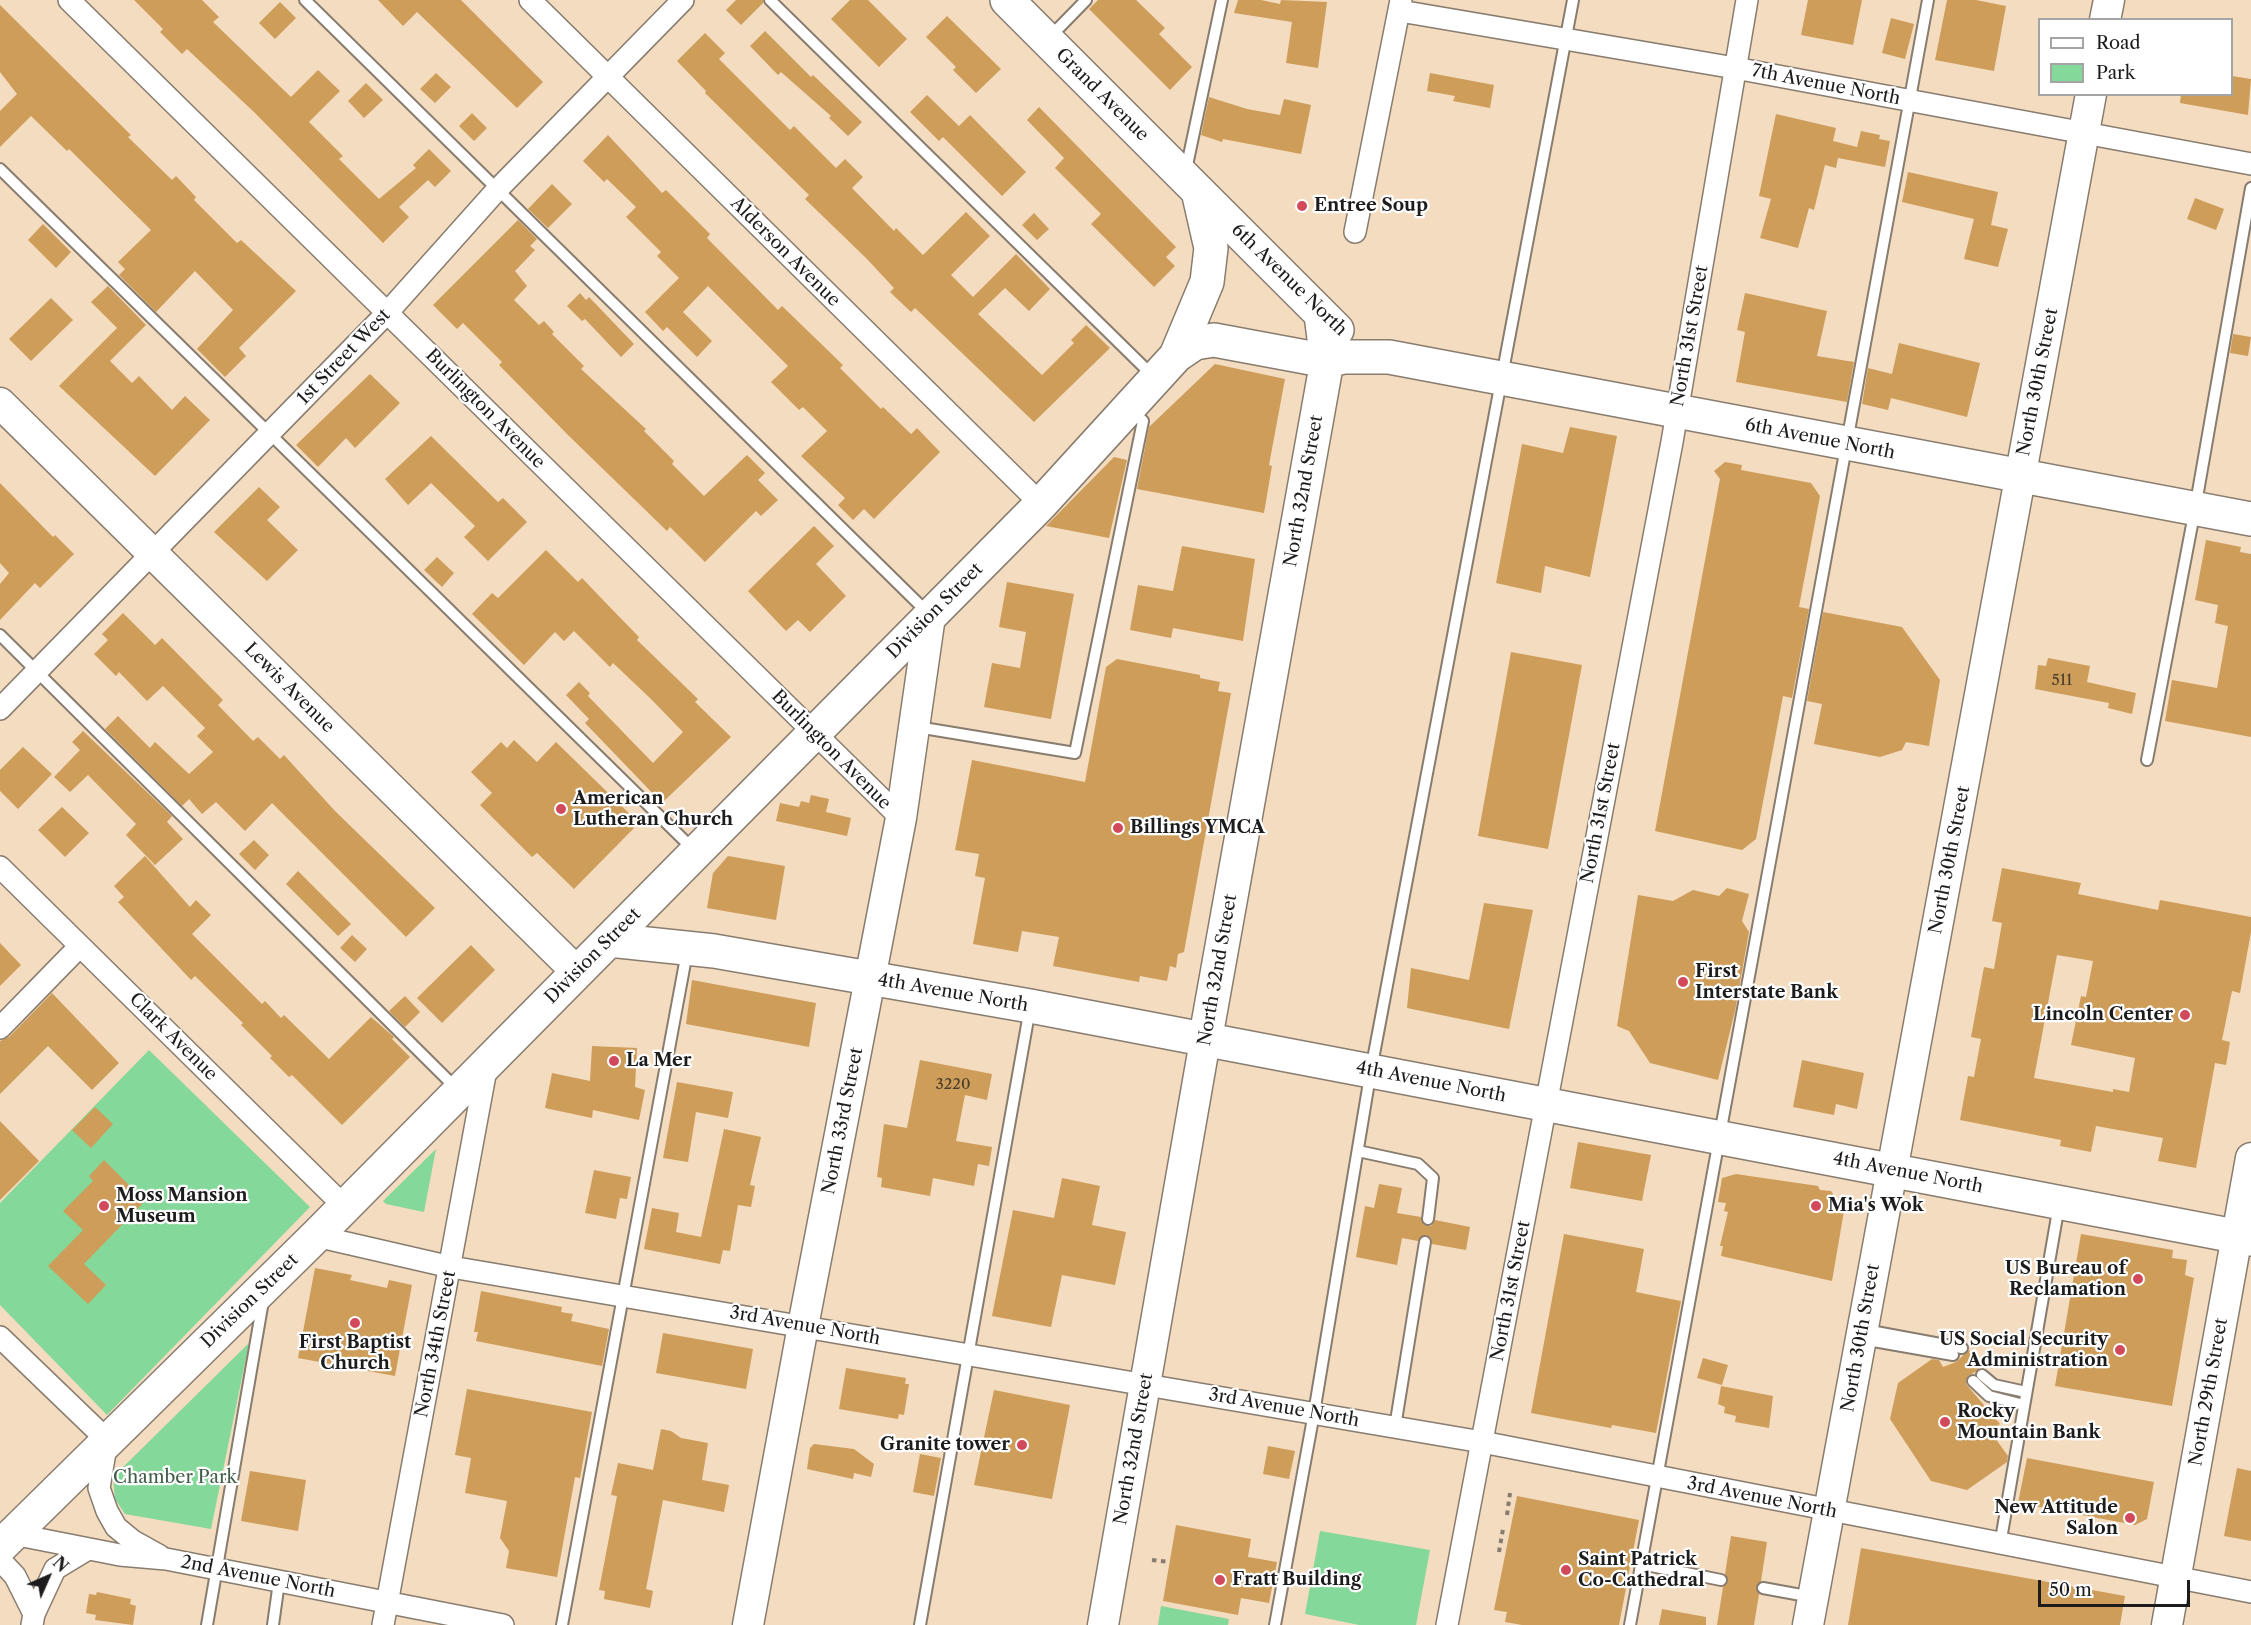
<!DOCTYPE html>
<style>
body{margin:0}
#map{position:relative;width:2251px;height:1625px;overflow:hidden;background:#f4dcc0;font-family:"Libre Caslon Text",serif}
canvas{display:block}
.legend{position:absolute;left:2038px;top:18px;width:195px;height:78px;box-sizing:border-box;background:#fff;border:2px solid #a4a4a4;margin:0;padding:8px 10px;list-style:none;font-size:18px;color:#1c1c1c}
.legend li{display:flex;align-items:center;gap:12px;height:30px}
.legend b{width:30px;border:2px solid #a4a4a4}
.north{position:absolute;left:18px;top:1547px;width:60px;height:60px;-webkit-text-stroke:4px #fff;paint-order:stroke;rotate:45deg;font-size:16px;font-weight:700;line-height:24px;text-align:center;color:#1c1c1c}
.north::after{content:'';display:block;margin:auto;width:21px;height:27px;background:#1c1c1c;clip-path:polygon(50% 0,100% 100%,50% 72%,0 100%)}
.scale{position:absolute;left:2038px;top:1580px;width:152px;height:27px;box-sizing:border-box;border:3px solid #1c1c1c;border-top:0;padding-left:8px;font-size:18px;line-height:21px;white-space:nowrap;color:#1c1c1c;-webkit-text-stroke:4px #fff;paint-order:stroke}
</style>
<div id="map">
<canvas width="2251" height="1625"></canvas>
<ul class="legend">
<li><b style="height:8px;background:#fff"></b>Road</li>
<li><b style="height:16px;background:#84d89a"></b>Park</li>
</ul>
<div class="north">N</div>
<div class="scale">50 m</div>
</div>
<script>
const c = document.querySelector('canvas').getContext('2d');
c.lineJoin = 'round';
function fillPath(path, color) { c.fillStyle = color; c.fill(path, 'evenodd'); }
const toPath = rows => new Path2D(rows.map(r => 'M' + r).join(''));
function strokePath(path, color, width, dash) { c.strokeStyle = color; c.lineWidth = width; c.lineCap = dash ? 'butt' : 'round'; c.setLineDash(dash || []); c.stroke(path); }
function label(font, color, halo, rows, align = 'center') {
  c.font = font + ' "Libre Caslon Text",serif'; c.lineWidth = 4.5; c.setLineDash([]); c.textBaseline = 'middle'; c.strokeStyle = halo; c.fillStyle = color; for (const [text, x, y, turn = 0] of rows) {
    c.save(); c.translate(x, y); c.rotate((+turn || 0) * Math.PI / 180); c.textAlign = isNaN(turn) ? turn : align; if (halo) c.strokeText(text, 0, 0); c.fillText(text, 0, 0); c.restore();
  }
}
fillPath(toPath([
 [149,1050,310,1207,107,1415,0,1305,0,1203],
 [436,1149,424,1212,386,1204,383,1201],
 [249,1343,211,1529,125,1514,115,1499,113,1477],
 [1320,1531,1430,1550,1416,1625,1359,1625,1305,1614],
 [1161,1606,1229,1619,1228,1625,1158,1625]
]), '#84d89a');
fillPath(toPath([
 [134,0,202,0,219,17,213,22,291,97,318,70,340,91,309,122,343,156,339,159,379,199,416,168,413,165,429,149,451,171,435,187,428,180,399,207,409,217,383,243,255,113,187,49,182,54,160,32,163,29],
 [378,0,461,0,543,82,517,108,417,12,403,26],
 [736,0,763,0,763,3,741,25,726,10],
 [850,0,868,0,907,39,879,67,831,19],
 [1098,0,1136,0,1165,28,1159,34,1192,67,1170,90,1089,9],
 [1238,0,1261,0,1280,4,1281,0,1327,2,1318,68,1286,63,1292,22,1234,13],
 [1808,0,1862,0,1853,45,1801,35],
 [1947,0,1976,0,2006,6,1994,71,1935,60],
 [280,2,296,18,275,39,259,23],
 [0,5,131,135,128,137,172,180,176,176,196,197,194,200,237,243,241,240,296,291,239,348,246,356,225,377,197,349,233,310,195,271,156,312,119,275,125,269,118,262,151,230,69,149,67,151,31,116,0,147,0,111,17,94,0,72],
 [947,16,1001,69,976,93,953,70,956,67,926,37],
 [1891,18,1914,24,1905,59,1882,53],
 [765,31,811,77,813,75,862,122,848,136,829,118,831,116,781,72,778,75,750,46],
 [705,33,725,53,719,59,790,130,794,126,836,168,845,159,863,177,852,188,894,231,896,228,923,255,966,212,990,236,951,275,973,297,1016,254,1050,289,1029,311,1005,288,978,314,1042,375,1074,343,1071,340,1086,325,1110,348,1034,422,915,308,911,312,890,292,894,288,866,258,805,199,809,195,705,93,706,91,677,61],
 [436,73,451,87,435,103,420,89],
 [1430,73,1494,85,1490,108,1453,101,1455,96,1427,91],
 [2232,76,2251,79,2248,115,2180,103,2181,94,2232,94],
 [366,83,383,100,364,118,348,101],
 [927,95,959,126,970,115,1026,172,1002,196,943,137,939,141,910,112],
 [1209,97,1247,109,1280,115,1284,99,1311,105,1301,154,1223,139,1222,142,1201,135],
 [1039,107,1176,247,1166,257,1175,266,1154,287,1091,224,1101,214,1055,168,1064,158,1027,120],
 [472,113,487,128,474,141,459,126],
 [1776,114,1836,128,1833,141,1857,147,1861,131,1880,135,1879,139,1890,141,1885,167,1838,158,1836,168,1825,165,1814,210,1809,208,1798,248,1760,238,1771,199,1759,196],
 [608,135,662,193,666,190,710,234,707,238,778,310,782,306,843,365,840,368,881,409,883,407,911,434,917,428,940,452,874,519,864,509,853,520,838,505,845,498,801,456,827,431,803,407,799,410,771,382,788,366,708,286,683,312,712,341,697,357,667,327,663,331,645,312,679,278,657,256,661,252,626,217,636,207,607,179,604,182,583,161],
 [1908,172,1998,192,1991,225,2008,229,1998,267,1964,259,1974,219,1902,202],
 [552,184,572,204,548,228,528,209],
 [2195,198,2224,209,2216,230,2187,219],
 [1034,213,1049,229,1037,240,1022,225],
 [518,220,537,239,530,246,535,250,515,271,527,286,514,300,539,325,544,321,554,332,552,334,584,366,581,369,646,429,644,431,674,461,672,464,704,496,747,455,765,473,758,480,778,500,761,516,756,511,705,562,670,527,667,531,570,437,499,365,502,362,463,323,457,329,433,305],
 [43,224,71,252,56,268,28,240],
 [108,286,146,325,110,361,132,383,139,376,172,410,185,396,210,420,155,476,59,386,117,328,91,302],
 [580,293,586,300,589,297,634,344,621,357,585,319,582,321,567,306],
 [1745,293,1827,311,1817,356,1854,362,1847,402,1736,382,1745,332,1737,330],
 [51,298,73,320,31,361,9,339],
 [2233,334,2251,337,2248,356,2230,353],
 [1899,343,1980,363,1967,417,1891,398,1888,410,1862,404,1868,368,1892,374],
 [1215,364,1285,379,1269,465,1272,466,1264,513,1137,489,1149,427],
 [370,374,400,403,355,448,346,438,318,467,296,445],
 [1570,427,1617,436,1590,577,1545,566,1541,593,1496,583,1522,444,1563,453],
 [431,436,498,502,503,498,527,522,488,561,464,537,475,526,431,483,408,505,385,479],
 [1114,457,1127,460,1109,538,1046,526],
 [1725,462,1742,465,1741,470,1811,483,1820,496,1799,607,1809,609,1792,698,1783,696,1756,839,1742,850,1655,831,1720,479,1714,471],
 [0,483,53,537,55,535,74,554,40,588,35,583,0,620,0,584,9,573,0,563],
 [259,487,280,507,267,520,298,550,267,581,214,532],
 [814,526,834,546,816,564,846,596,810,632,798,620,786,631,748,591],
 [2206,540,2241,547,2240,552,2251,554,2251,737,2165,721,2172,680,2217,688,2228,626,2215,623,2218,605,2195,600],
 [1182,546,1255,559,1243,641,1173,628,1171,638,1130,630,1138,585,1173,591],
 [546,550,578,582,582,578,604,601,639,637,637,640,698,699,695,702,731,737,662,803,585,723,589,719,566,695,579,682,590,693,588,696,653,763,683,732,651,699,613,663,610,667,574,631,564,641,555,632,524,665,472,614,492,593,498,598],
 [437,557,454,573,442,587,424,570],
 [1007,582,1074,594,1051,719,984,707,992,663,1020,668,1026,632,999,627],
 [1823,612,1902,627,1940,680,1929,746,1906,742,1902,750,1880,757,1814,744,1822,704,1807,701],
 [123,613,155,645,162,638,223,700,218,705,253,741,258,737,280,759,284,755,335,811,435,908,406,937,272,803,245,831,216,802,202,814,189,799,182,806,105,729,118,716,150,748,155,742,189,774,213,752,197,736,205,728,163,686,147,701,119,672,116,676,94,654,108,640,102,634],
 [1511,652,1582,665,1548,849,1478,836],
 [2048,658,2090,666,2087,682,2136,693,2132,714,2108,708,2109,703,2035,689,2038,665,2046,666],
 [1117,659,1200,675,1200,678,1220,682,1218,691,1231,693,1184,952,1178,954,1176,968,1170,966,1167,981,1140,976,1139,982,1053,966,1059,937,1022,931,1018,952,973,944,985,878,975,876,979,854,955,850,972,760,1085,782,1106,667],
 [83,731,172,816,167,822,183,839,155,865,126,835,136,824,88,775,70,792,54,777,80,750,72,742],
 [514,740,537,762,556,742,639,823,574,889,537,853,532,857,480,805,492,793,471,772,501,742,507,748],
 [23,747,52,774,18,809,0,791,0,770],
 [811,795,829,799,826,812,851,818,847,836,776,821,780,803,799,807,801,801,809,803],
 [62,807,89,833,65,857,38,830],
 [254,840,269,855,255,870,239,854],
 [145,856,190,907,196,900,211,915,192,934,262,1004,265,1001,281,1018,284,1015,329,1059,371,1017,394,1037,392,1039,410,1057,342,1125,292,1075,289,1077,270,1058,272,1056,241,1025,243,1023,195,976,191,980,118,902,124,897,114,886],
 [728,856,785,866,776,920,707,908,713,873],
 [2002,868,2081,883,2078,894,2158,910,2160,900,2251,917,2251,932,2240,993,2232,991,2222,1040,2230,1042,2226,1065,2215,1063,2196,1168,2158,1161,2163,1138,2096,1126,2091,1152,2060,1146,2061,1140,1960,1120,1968,1076,1974,1077,1981,1039,1971,1037,1984,967,1994,969,2002,923,1992,921],
 [2057,955,2093,961,2086,997,2081,996,2071,1045,2135,1058,2129,1092,2113,1089,2113,1092,2034,1078],
 [298,871,351,924,338,936,286,884],
 [1727,888,1749,894,1742,921,1749,932,1735,1011,1718,1080,1650,1063,1629,1031,1617,1026,1638,895,1673,901,1693,890,1719,896],
 [1484,903,1533,910,1509,1029,1407,1008,1411,968,1469,980],
 [352,935,367,949,355,962,340,948],
 [0,943,21,965,0,986],
 [471,945,495,970,442,1023,417,998],
 [692,980,816,1003,809,1047,686,1024],
 [52,993,119,1063,92,1090,48,1046,0,1094,0,1041,9,1037],
 [405,996,420,1012,405,1027,389,1011],
 [592,1046,637,1048,635,1087,645,1090,639,1120,593,1110,592,1118,545,1108,552,1073,590,1081],
 [920,1060,992,1074,987,1100,965,1095,956,1141,992,1147,989,1166,978,1164,974,1186,933,1178,930,1196,881,1187,882,1178,877,1177,884,1124,907,1128],
 [1802,1060,1864,1073,1857,1109,1836,1104,1834,1115,1793,1107],
 [677,1082,733,1092,728,1118,696,1112,688,1162,663,1158],
 [95,1107,113,1124,91,1148,72,1130],
 [0,1121,39,1161,0,1200],
 [724,1129,761,1137,750,1185,755,1186,751,1207,738,1205,730,1251,723,1250,720,1264,644,1249,652,1208,679,1213,676,1232,701,1237],
 [1578,1142,1651,1155,1642,1201,1570,1188],
 [104,1160,145,1201,84,1264,106,1285,88,1304,48,1266,83,1230,63,1211,93,1181,89,1176],
 [594,1170,631,1177,627,1199,620,1198,616,1219,585,1213],
 [1736,1174,1818,1186,1820,1190,1831,1191,1844,1211,1832,1281,1721,1256,1723,1246,1720,1246,1728,1212,1724,1211,1726,1203,1718,1202,1722,1178],
 [1062,1178,1100,1186,1092,1225,1126,1232,1115,1285,1062,1275,1051,1327,992,1316,1013,1210,1054,1218],
 [1379,1184,1402,1188,1397,1213,1421,1217,1424,1225,1431,1226,1435,1220,1470,1227,1466,1250,1432,1244,1430,1237,1426,1235,1418,1241,1402,1238,1397,1265,1356,1257,1365,1206,1374,1208],
 [1564,1234,1644,1249,1636,1292,1681,1301,1656,1433,1612,1425,1611,1428,1531,1413],
 [2081,1234,2173,1250,2172,1258,2187,1260,2185,1275,2194,1278,2172,1406,2055,1386],
 [315,1268,352,1275,350,1280,387,1288,389,1280,412,1285,395,1376,298,1358],
 [481,1291,562,1307,561,1312,573,1314,571,1321,609,1329,602,1366,476,1341,478,1332,474,1332],
 [663,1333,753,1349,746,1389,656,1373],
 [1969,1350,1982,1368,1968,1376,1966,1384,2000,1424,1990,1431,2008,1456,2007,1462,1967,1490,1931,1481,1890,1419,1898,1383,1932,1359,1939,1360,1943,1367,1956,1362],
 [1703,1358,1728,1365,1722,1385,1697,1378],
 [846,1368,906,1378,905,1384,909,1384,904,1415,899,1414,898,1419,839,1409],
 [1721,1386,1773,1396,1769,1428,1735,1422,1736,1416,1724,1413,1725,1407,1718,1404],
 [467,1389,592,1412,580,1478,575,1477,557,1577,506,1568,509,1551,500,1538,507,1501,465,1493,471,1458,455,1455],
 [994,1390,1070,1405,1052,1499,974,1485],
 [661,1429,671,1431,681,1438,708,1443,702,1480,729,1485,724,1512,663,1500,646,1589,653,1591,650,1608,604,1599,605,1591,599,1590,617,1496,611,1495,618,1463,653,1470],
 [814,1444,854,1449,874,1464,871,1477,854,1473,853,1479,807,1469,810,1448],
 [1268,1446,1295,1451,1289,1479,1263,1474],
 [920,1454,941,1458,934,1496,913,1492],
 [2027,1458,2154,1482,2147,1519,2135,1525,2018,1503],
 [2237,1468,2251,1471,2251,1541,2224,1536],
 [250,1471,306,1480,298,1531,241,1521],
 [1517,1496,1639,1520,1619,1625,1522,1625,1505,1622,1507,1612,1494,1610],
 [1176,1525,1251,1539,1248,1557,1277,1562,1269,1603,1241,1598,1238,1615,1163,1601],
 [1731,1536,1767,1542,1761,1581,1756,1587,1759,1594,1754,1625,1717,1625,1723,1587,1728,1581,1725,1574],
 [1861,1548,2125,1596,2120,1625,1848,1625],
 [97,1592,131,1599,130,1604,136,1606,133,1625,95,1620,96,1615,86,1613,89,1594,96,1595],
 [1662,1609,1706,1617,1706,1625,1659,1625]
]), '#cd9d59');
const lane = toPath([
 [305,0,928,613],
 [770,0,1153,376],
 [1049,38,1086,0],
 [0,169,693,849],
 [1186,170,1222,0],
 [0,635,457,1089],
 [917,727,1075,753,1143,421,1131,410],
 [2147,760,2195,509,2251,188],
 [1358,1151,1418,1164,1433,1178,1428,1219],
 [1865,1330,1962,1348],
 [1862,1339,1953,1355],
 [1982,1375,1994,1385,2026,1392],
 [1973,1381,1989,1396,2024,1405],
 [1395,1427,1425,1242],
 [2000,1545,2059,1205],
 [1641,1564,1721,1580],
 [1763,1588,1812,1597],
 [207,1625,263,1301],
 [273,1625,279,1582],
 [562,1625,687,952],
 [920,1625,1030,1008],
 [1275,1625,1314,1413,1371,1070,1573,0],
 [1630,1625,1928,0]
]);
const street = toPath([
 [69,0,901,818],
 [530,0,1041,504],
 [1400,11,1735,68,2251,164],
 [1355,232,1401,0],
 [0,709,387,313,496,191,683,0],
 [0,867,345,1207],
 [0,1028,80,946],
 [316,1236,451,1267,1482,1442,2251,1592],
 [0,1337,107,1440,99,1488,107,1511,116,1527,133,1541,160,1556],
 [13,1534,120,1555,166,1559,503,1625],
 [0,1560,15,1576,34,1614],
 [32,1625,34,1614,55,1569,88,1549],
 [383,1625,487,1064],
 [1447,1625,1672,442,1747,0]
]);
const secondary = toPath([
 [2105,20,2109,0],
 [0,403,577,972],
 [748,1625,803,1326,901,818,930,616],
 [1103,1625,1205,1041],
 [1808,1625,2091,94],
 [2167,1625,2251,1158]
]);
const primary = toPath([
 [1007,0,1337,330],
 [1176,356,1207,282,1211,248,1198,191],
 [609,940,714,951,1030,1006,2251,1239],
 [1205,1041,1327,361,1321,315],
 [0,1547,316,1236,1041,504,1176,356,1195,343,1214,340,1327,361,1344,357,1389,357,2251,519]
]);
strokePath(lane, '#887c6e', 14);
strokePath(street, '#887c6e', 24);
strokePath(secondary, '#887c6e', 33);
strokePath(primary, '#887c6e', 36);
strokePath(toPath([
 [1507,1515,1510,1493],
 [1499,1552,1503,1529],
 [1152,1560,1169,1562]
]), '#887c6e', 4, [4.5, 4.5]);
strokePath(lane, '#fff', 10);
strokePath(street, '#fff', 21);
strokePath(secondary, '#fff', 30);
strokePath(primary, '#fff', 33);
for (const [x, y, r, color] of [
 [1302,206,6,"#d1495b"],
 [561,809,6,"#d1495b"],
 [1118,828,6,"#d1495b"],
 [1683,982,6,"#d1495b"],
 [2185,1015,6,"#d1495b"],
 [614,1061,6,"#d1495b"],
 [104,1206,6,"#d1495b"],
 [1816,1206,6,"#d1495b"],
 [2138,1279,6,"#d1495b"],
 [355,1323,6,"#d1495b"],
 [2120,1350,6,"#d1495b"],
 [1945,1422,6,"#d1495b"],
 [1022,1445,6,"#d1495b"],
 [2130,1518,6,"#d1495b"],
 [1566,1570,6,"#d1495b"],
 [1220,1580,6,"#d1495b"]
]) { const dot = new Path2D(); dot.arc(x, y, r, 0, 2 * Math.PI); c.fillStyle = color; c.fill(dot); strokePath(dot, '#fff', 2); }
label('15px', '#483c2b', null, [
 ["511",2062,681],
 ["3220",953,1085]
]);
label('18px', '#1c1c1c', '#fff', [
 ["7th Avenue North",1826,85,11],
 ["Grand Avenue",1102,95,45],
 ["Alderson Avenue",785,252,45],
 ["6th Avenue North",1289,280,44],
 ["North 31st Street",1690,336,-80],
 ["1st Street West",344,357,-46],
 ["North 30th Street",2038,382,-79],
 ["Burlington Avenue",485,409,45],
 ["6th Avenue North",1820,439,11],
 ["North 32nd Street",1304,491,-80],
 ["Division Street",935,611,-45],
 ["Lewis Avenue",289,688,45],
 ["Burlington Avenue",831,750,45],
 ["North 31st Street",1601,813,-79],
 ["North 30th Street",1950,860,-79],
 ["Division Street",593,956,-45],
 ["North 32nd Street",1218,970,-80],
 ["4th Avenue North",953,993,10],
 ["Clark Avenue",173,1037,45],
 ["4th Avenue North",1431,1082,11],
 ["North 33rd Street",843,1121,-79],
 ["4th Avenue North",1908,1173,11],
 ["North 31st Street",1511,1291,-79],
 ["Division Street",250,1301,-44],
 ["3rd Avenue North",805,1326,10],
 ["North 30th Street",1861,1338,-80],
 ["North 34th Street",436,1344,-79],
 ["North 29th Street",2209,1392,-80],
 ["3rd Avenue North",1284,1408,10],
 ["North 32nd Street",1134,1449,-80],
 ["3rd Avenue North",1762,1498,11],
 ["2nd Avenue North",258,1577,11]
]);
label('bold 18px', '#1c1c1c', '#fff', [
 ["Entree Soup",1314,206],
 ["American",573,799],
 ["Lutheran Church",573,820],
 ["Billings YMCA",1130,828],
 ["First",1695,972],
 ["Interstate Bank",1695,993],
 ["Lincoln Center",2173,1015,"right"],
 ["La Mer",626,1061],
 ["Moss Mansion",116,1196],
 ["Museum",116,1217],
 ["Mia's Wok",1828,1206],
 ["US Bureau of",2126,1269,"right"],
 ["Reclamation",2126,1290,"right"],
 ["US Social Security",2108,1340,"right"],
 ["Administration",2108,1361,"right"],
 ["First Baptist",355,1343,"center"],
 ["Church",355,1364,"center"],
 ["Rocky",1957,1412],
 ["Mountain Bank",1957,1433],
 ["Granite tower",1010,1445,"right"],
 ["New Attitude",2118,1508,"right"],
 ["Salon",2118,1529,"right"],
 ["Saint Patrick",1578,1560],
 ["Co-Cathedral",1578,1581],
 ["Fratt Building",1232,1580]
], 'left');
label('18px', '#405e48', '#fff', [
 ["Chamber Park",175,1478]
]);
</script>
